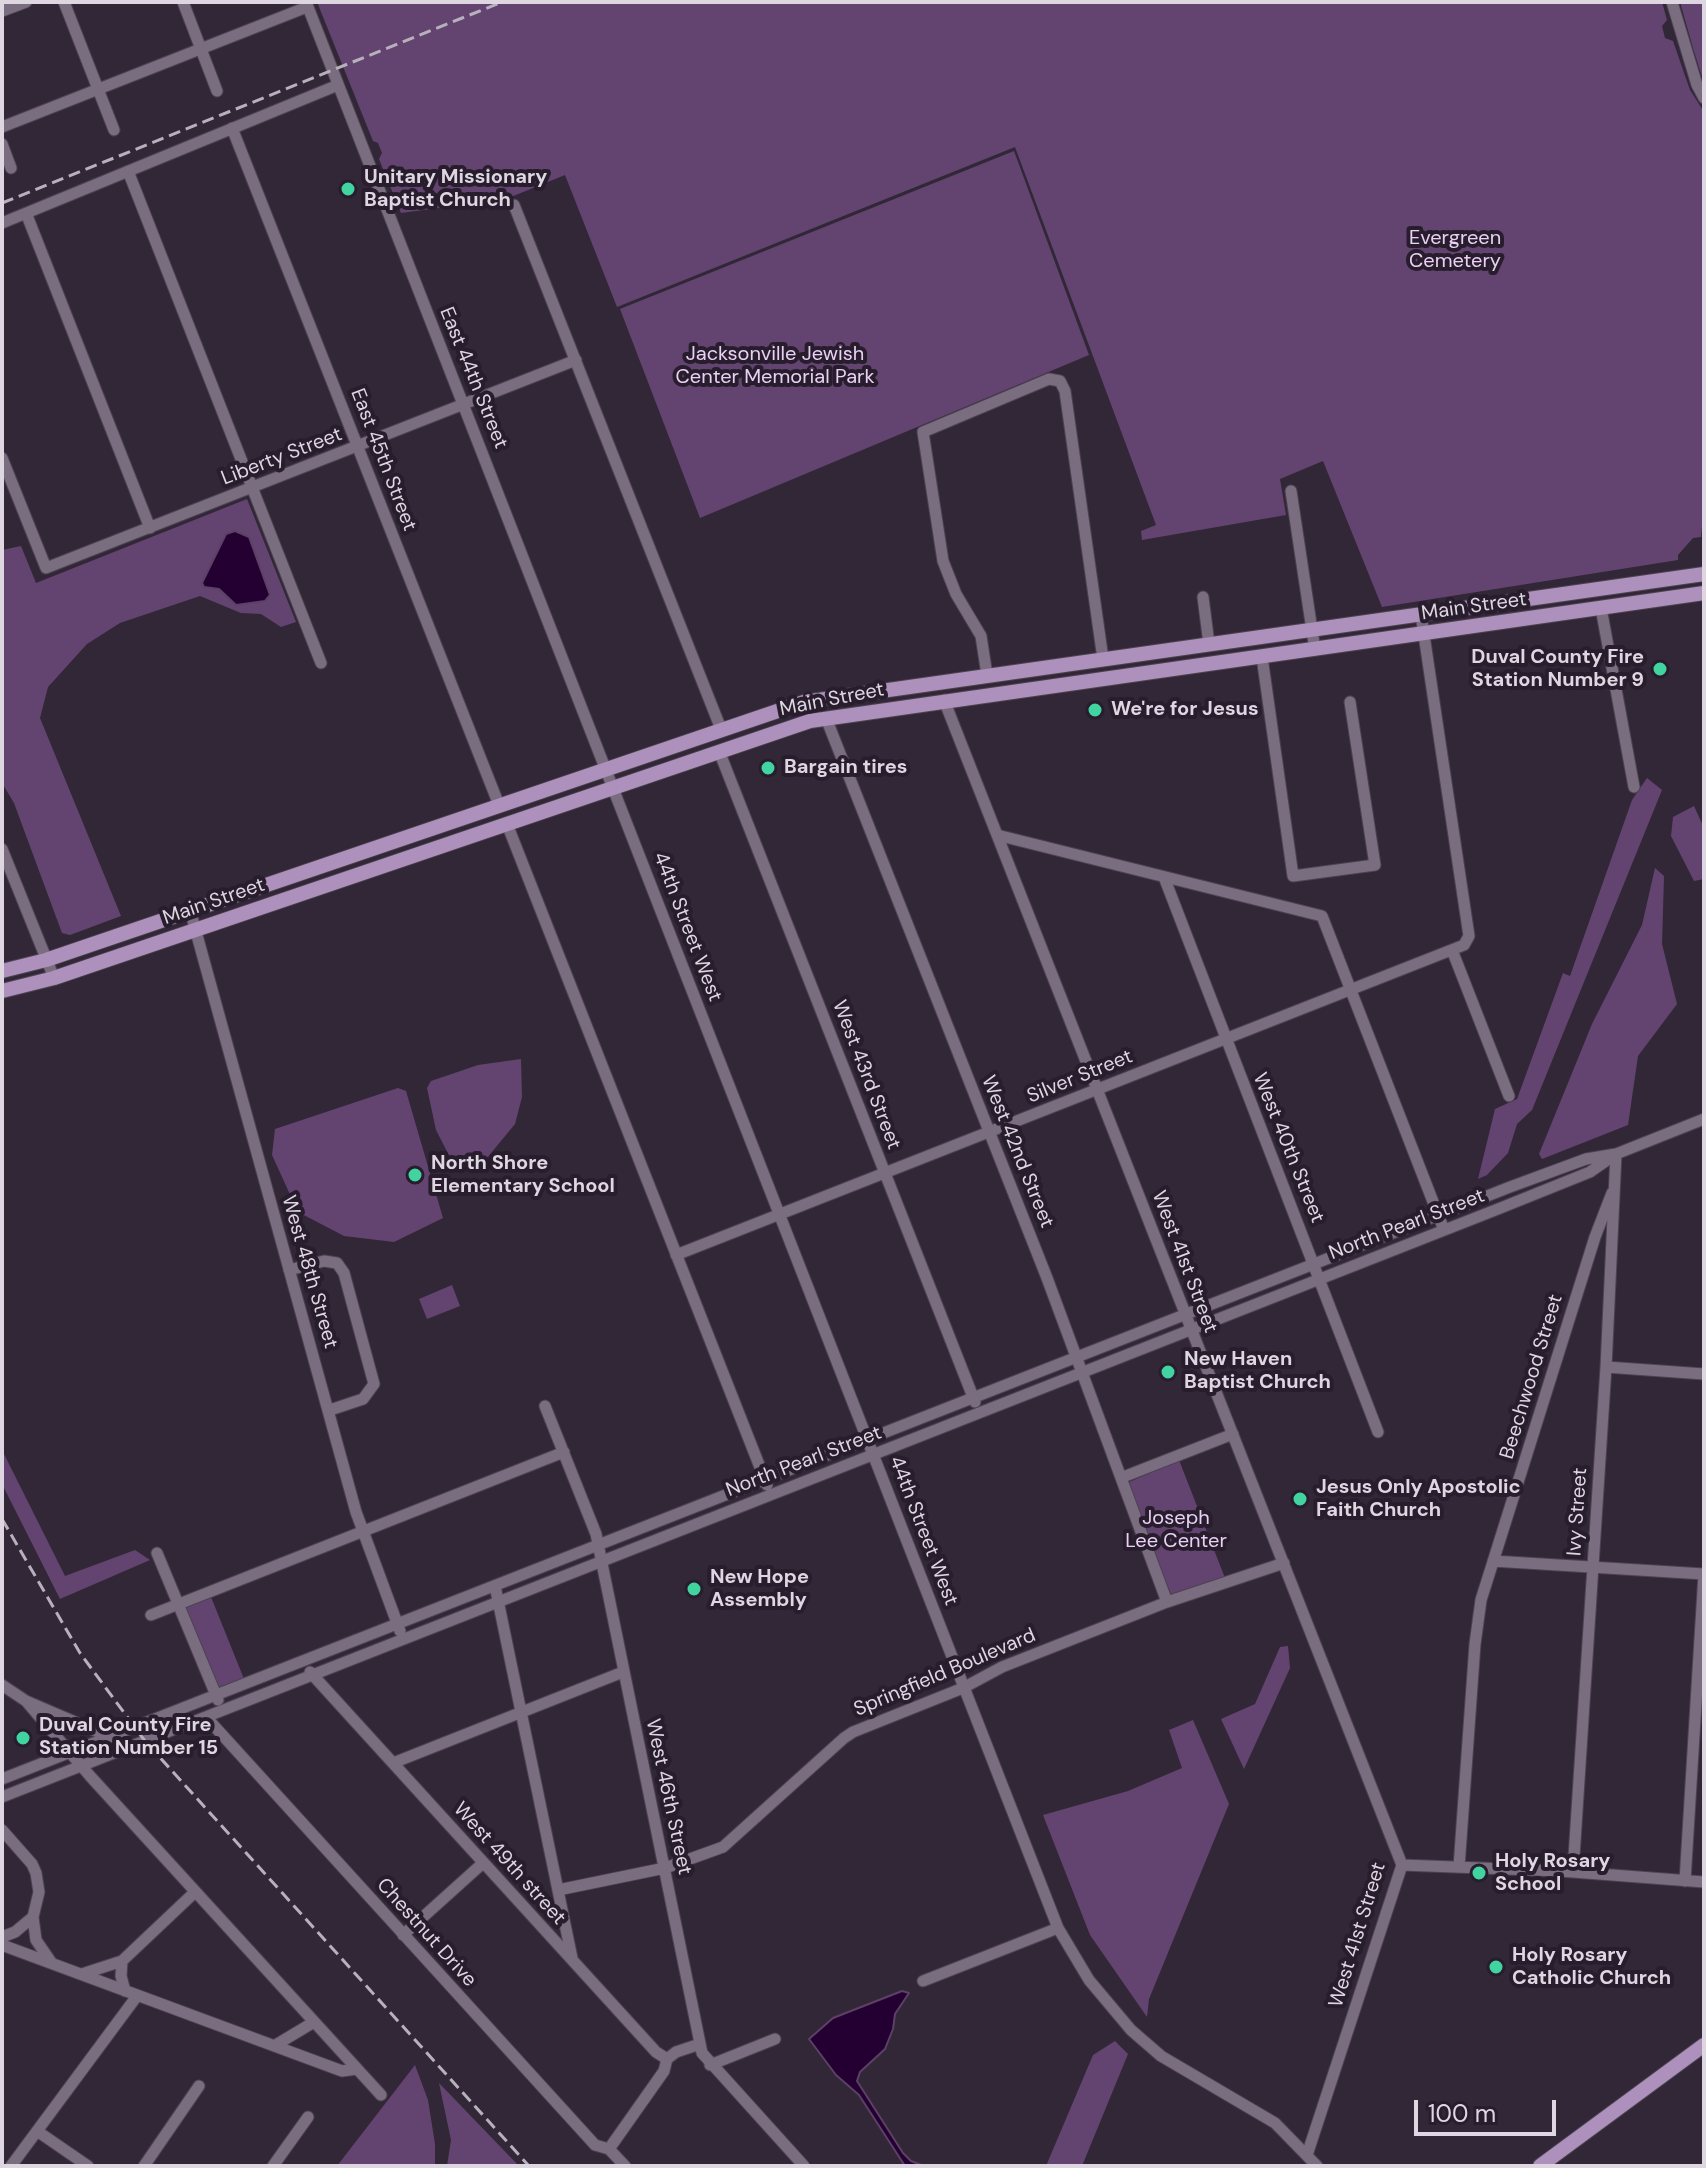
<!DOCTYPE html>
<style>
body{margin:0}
#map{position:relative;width:1706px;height:2168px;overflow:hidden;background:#322737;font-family:"DM Sans",sans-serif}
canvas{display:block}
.frame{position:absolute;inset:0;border:4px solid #ded7e1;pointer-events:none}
.scale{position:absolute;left:1414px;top:2100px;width:142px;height:36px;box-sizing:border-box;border:4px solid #ded7e1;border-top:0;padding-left:10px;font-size:24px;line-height:28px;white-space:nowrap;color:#ded7e1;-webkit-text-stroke:6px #281d2d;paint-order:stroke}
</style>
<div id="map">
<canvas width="1706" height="2168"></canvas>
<div class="frame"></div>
<div class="scale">100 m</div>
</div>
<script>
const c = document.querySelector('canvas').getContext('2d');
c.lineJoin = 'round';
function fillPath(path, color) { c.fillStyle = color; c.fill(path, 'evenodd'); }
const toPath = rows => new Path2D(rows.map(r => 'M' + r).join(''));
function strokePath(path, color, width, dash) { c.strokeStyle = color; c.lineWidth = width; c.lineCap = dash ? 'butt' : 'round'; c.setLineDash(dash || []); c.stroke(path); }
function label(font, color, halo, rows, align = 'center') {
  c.font = font + ' "DM Sans",sans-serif'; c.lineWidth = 8; c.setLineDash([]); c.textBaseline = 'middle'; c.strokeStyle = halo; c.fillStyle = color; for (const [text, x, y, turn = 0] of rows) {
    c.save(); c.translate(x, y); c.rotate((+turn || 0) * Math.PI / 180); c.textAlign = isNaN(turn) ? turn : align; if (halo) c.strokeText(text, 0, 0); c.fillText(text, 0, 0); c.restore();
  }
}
fillPath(toPath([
 [317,2,1662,2,1667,20,1662,26,1665,38,1673,41,1690,90,1704,112,1704,504,1701,537,1693,538,1678,555,1678,560,1382,607,1323,461,1280,479,1286,515,1142,540,1141,531,1156,525,1015,147,617,307,565,175,506,199,401,213,379,159,382,153,378,143,373,141],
 [1680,2,1704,2,1704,83,1693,48],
 [1014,151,1089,355,700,518,620,309],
 [247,499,296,622,281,627,261,614,241,613,200,596,120,623,87,644,48,687,40,718,121,916,70,935,62,933,14,803,2,783,2,550,21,546,36,583],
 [1647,778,1662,790,1532,1110,1517,1124,1508,1153,1487,1175,1478,1179,1495,1109,1517,1099,1563,973,1570,976,1632,800],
 [1694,806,1704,828,1704,879,1694,881,1671,836,1673,817],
 [1655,868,1664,876,1662,944,1677,1004,1638,1056,1628,1125,1542,1159,1539,1154,1592,1024,1642,925],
 [521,1059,522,1097,515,1124,487,1158,457,1171,436,1130,427,1088,431,1081,478,1065],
 [398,1088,406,1091,443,1218,394,1242,344,1236,298,1212,272,1155,275,1129],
 [452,1285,460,1306,427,1319,419,1299],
 [2,1450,65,1576,135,1550,150,1560,60,1599,2,1484],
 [1179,1460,1225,1578,1172,1597,1127,1483],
 [211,1597,244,1679,218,1689,184,1608],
 [1288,1646,1290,1668,1244,1769,1221,1719,1255,1704,1280,1647],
 [1193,1720,1229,1804,1149,1999,1147,2017,1090,1935,1043,1815,1128,1791,1182,1768,1169,1730],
 [1115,2041,1128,2054,1082,2166,1046,2166,1093,2055],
 [415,2065,428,2100,435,2144,435,2166,337,2166],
 [439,2083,519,2166,447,2166,451,2140]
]), '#634470');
const water = toPath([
 [235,531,249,537,270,595,265,601,236,605,219,589,204,587,202,583,226,534,235,531],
 [902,1991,909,1993,895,2014,893,2029,885,2049,860,2072,857,2081,903,2153,911,2161,924,2166,905,2166,859,2095,836,2075,809,2039,833,2018,902,1991]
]);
fillPath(water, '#240032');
strokePath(water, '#5c4066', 2);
const minor = toPath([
 [64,2,114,130],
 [183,2,217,91],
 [306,2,1058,1928,1089,1980,1131,2030,1161,2056,1275,2123,1317,2166],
 [1672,2,1697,85,1704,98],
 [2,11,26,2],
 [2,127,307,7],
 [232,128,499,805],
 [2,144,11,168],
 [128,171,321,663],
 [514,205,721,729],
 [26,213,150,528],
 [2,223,338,85],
 [2,458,46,568,576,360],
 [1291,491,1315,650],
 [1203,597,1209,644],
 [1601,608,1634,787],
 [1262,657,1293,876,1375,865,1350,702],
 [987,675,981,636,956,594,943,561,923,432,1049,379,1060,381,1065,391,1103,659],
 [944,700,1402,1865,1307,2155],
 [826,718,1047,1278,1167,1602],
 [719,751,975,1402],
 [507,824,767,1485],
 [997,835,1322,916,1444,1230],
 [2,849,54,978],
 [1164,877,1378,1432],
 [190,910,356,1512,400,1631],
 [1452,950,1509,1096],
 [676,1255,1464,945,1469,936,1421,615],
 [289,1270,324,1261,337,1263,344,1273,374,1384,363,1399,330,1410],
 [1606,1367,1704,1374],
 [545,1406,596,1534,702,2053,804,2166],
 [1123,1477,1233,1434],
 [157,1553,218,1700],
 [1493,1561,1704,1574,1685,1881],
 [495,1586,572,1958],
 [151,1615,564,1452],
 [310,1672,656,2052,667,2059,676,2052,700,2044],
 [2,1685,26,1701,110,1737],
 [26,1701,90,1776,381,2095],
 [206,1717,595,2145,609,2149,625,2166],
 [393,1763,623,1672],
 [2,1779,1510,1187,1586,1159,1616,1154,1704,1119],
 [2,1797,1498,1209,1590,1172,1613,1156],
 [2,1830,32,1864,36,1873,39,1892,33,1917,15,1932,2,1937],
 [1402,1865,1560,1871,1704,1882],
 [1459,1867,1475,1644,1481,1600,1595,1237,1612,1193],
 [1573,1872,1606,1367,1616,1154],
 [558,1890,665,1868,723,1847,844,1738,853,1732,963,1688,1002,1667,1167,1602,1284,1563],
 [33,1917,36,1940,51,1962],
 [403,1935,483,1863],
 [2,1945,342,2071,357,2069],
 [122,1961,121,1976,125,1991],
 [82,1974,122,1961,195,1892],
 [923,1981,1058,1928],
 [274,2046,314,2022],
 [710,2065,775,2039],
 [37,2131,88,2166],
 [609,2149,664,2071,667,2059],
 [11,2166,137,1996],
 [144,2166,199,2086],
 [273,2166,308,2117]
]);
const major = toPath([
 [2,971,46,960,804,702,1704,574],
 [2,991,54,978,810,721,1704,593],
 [1540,2166,1704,2045]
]);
strokePath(minor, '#4c4351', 13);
strokePath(major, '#4c4351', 16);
strokePath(minor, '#7a6d80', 11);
strokePath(major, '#ae90bc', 14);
strokePath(toPath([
 [2,203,502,2],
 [2,1519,80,1653,145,1741,529,2166]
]), '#b8b0bc', 3, [12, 6]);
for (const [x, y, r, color] of [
 [348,189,8,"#42d4a0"],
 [1660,669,8,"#42d4a0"],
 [1095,710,8,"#42d4a0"],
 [768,768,8,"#42d4a0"],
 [415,1175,8,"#42d4a0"],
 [1168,1372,8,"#42d4a0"],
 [1300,1499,8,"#42d4a0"],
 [694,1589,8,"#42d4a0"],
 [23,1738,8,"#42d4a0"],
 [1479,1873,8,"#42d4a0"],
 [1496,1967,8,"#42d4a0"]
]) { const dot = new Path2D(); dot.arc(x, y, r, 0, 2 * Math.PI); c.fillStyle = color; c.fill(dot); strokePath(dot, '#281d2d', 3); }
label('bold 20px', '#ded7e1', '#281d2d', [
 ["Unitary Missionary",364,178],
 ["Baptist Church",364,201],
 ["Duval County Fire",1644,658,"right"],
 ["Station Number 9",1644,681,"right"],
 ["We're for Jesus",1111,710],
 ["Bargain tires",784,768],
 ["North Shore",431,1164],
 ["Elementary School",431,1187],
 ["New Haven",1184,1360],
 ["Baptist Church",1184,1383],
 ["Jesus Only Apostolic",1316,1488],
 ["Faith Church",1316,1511],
 ["New Hope",710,1578],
 ["Assembly",710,1601],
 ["Duval County Fire",39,1726],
 ["Station Number 15",39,1749],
 ["Holy Rosary",1495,1862],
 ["School",1495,1885],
 ["Holy Rosary",1512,1956],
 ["Catholic Church",1512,1979]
], 'left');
label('20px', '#e9d1f4', '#281d2d', [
 ["Evergreen",1455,239],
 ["Cemetery",1455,262],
 ["Jacksonville Jewish",775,355],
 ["Center Memorial Park",775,378],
 ["Joseph",1176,1519],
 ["Lee Center",1176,1542]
]);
label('20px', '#ded7e1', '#281d2d', [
 ["East 44th Street",473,378,68],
 ["Liberty Street",282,457,-21],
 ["East 45th Street",383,460,69],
 ["Main Street",1474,607,-8],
 ["Main Street",832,700,-11],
 ["Main Street",214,902,-19],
 ["44th Street West",687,927,69],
 ["West 43rd Street",866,1075,69],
 ["Silver Street",1080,1077,-22],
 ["West 40th Street",1288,1148,68],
 ["West 42nd Street",1017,1152,68],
 ["North Pearl Street",1407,1225,-21],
 ["West 41st Street",1184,1262,69],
 ["West 48th Street",309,1272,74],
 ["Beechwood Street",1532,1377,-73],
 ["North Pearl Street",804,1462,-21],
 ["Ivy Street",1578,1512,-86],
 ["44th Street West",923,1531,69],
 ["Springfield Boulevard",945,1673,-23],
 ["West 46th Street",668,1797,78],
 ["West 49th street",509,1864,48],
 ["Chestnut Drive",426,1933,48],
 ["West 41st Street",1358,1935,-73]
]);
</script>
